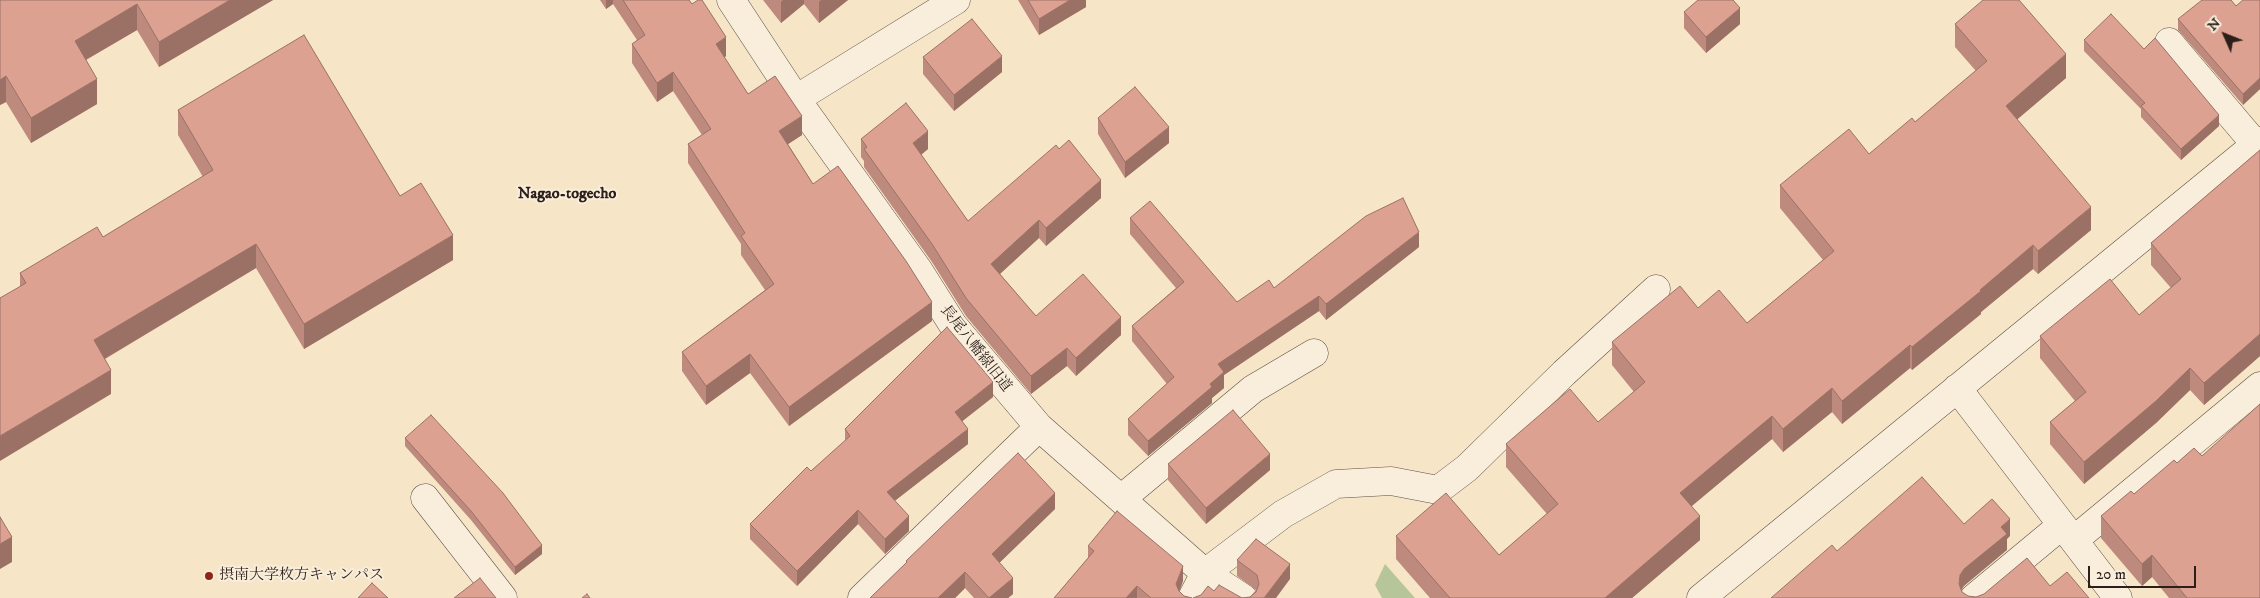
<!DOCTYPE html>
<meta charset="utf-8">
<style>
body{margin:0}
#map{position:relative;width:2260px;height:598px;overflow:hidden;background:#f6e5c7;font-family:"IM FELL DW Pica",serif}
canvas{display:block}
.north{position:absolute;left:2200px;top:10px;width:50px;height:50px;-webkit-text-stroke:4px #f9eedb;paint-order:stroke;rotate:314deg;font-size:14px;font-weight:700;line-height:20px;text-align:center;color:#2c1e18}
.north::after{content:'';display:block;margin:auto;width:18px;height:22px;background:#2c1e18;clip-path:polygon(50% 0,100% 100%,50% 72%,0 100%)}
.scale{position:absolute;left:2088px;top:566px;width:108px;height:22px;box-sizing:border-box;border:2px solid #2c1e18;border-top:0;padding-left:6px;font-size:15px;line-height:18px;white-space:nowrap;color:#2c1e18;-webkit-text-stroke:4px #f9eedb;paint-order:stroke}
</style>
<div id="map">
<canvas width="2260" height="598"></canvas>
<div class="north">N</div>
<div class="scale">20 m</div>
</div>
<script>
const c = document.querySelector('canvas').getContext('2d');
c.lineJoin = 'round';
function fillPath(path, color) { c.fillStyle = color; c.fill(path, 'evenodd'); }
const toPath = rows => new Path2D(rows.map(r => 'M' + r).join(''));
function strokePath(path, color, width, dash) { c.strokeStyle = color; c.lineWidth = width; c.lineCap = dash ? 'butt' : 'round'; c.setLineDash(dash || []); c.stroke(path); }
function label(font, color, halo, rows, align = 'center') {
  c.font = font + ' "IM FELL DW Pica","Noto Serif JP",serif'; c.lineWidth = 4; c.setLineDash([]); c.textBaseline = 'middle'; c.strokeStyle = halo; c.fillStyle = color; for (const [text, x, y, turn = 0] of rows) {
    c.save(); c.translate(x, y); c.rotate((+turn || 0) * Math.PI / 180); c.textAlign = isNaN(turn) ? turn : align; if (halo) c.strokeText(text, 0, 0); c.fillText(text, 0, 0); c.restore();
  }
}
fillPath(toPath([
 [1385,564,1415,598,1382,598,1375,585]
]), '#b7c69a');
const minor = toPath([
 [731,0,796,99,919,271,953,325,1039,427,1205,573,1243,598],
 [2169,42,2256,145],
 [796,99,956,0],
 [1957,388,2118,598],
 [425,498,503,598],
 [1121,499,1253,389,1314,353],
 [2074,540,2260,386],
 [862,598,1039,427],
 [1192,598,1205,573,1283,514,1336,484,1391,481,1438,490,1467,468,1564,373,1656,289],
 [1701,598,2260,141],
 [1974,598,2062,525]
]);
strokePath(minor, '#5e5044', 29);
strokePath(minor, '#f9eedb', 28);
fillPath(toPath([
 [0,0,273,0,159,67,137,30,86,60,97,104,31,143,6,102,0,105],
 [600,0,689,0,726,56,724,58,748,94,802,135,788,144,813,184,932,321,789,426,750,373,706,405,682,371,682,352,765,290,741,255,741,244,688,163,688,144,702,135,673,91,657,102,632,63,632,44,637,40,613,4,606,9],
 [763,0,848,0,819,23,804,4,781,23],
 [1018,0,1086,0,1086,7,1039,35],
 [2260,0,2260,89,2243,105,2178,30,2178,19],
 [1684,12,1740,24,1706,53,1684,28],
 [1955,24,2066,78,2017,119,2091,230,2038,274,2033,269,1981,312,1981,314,1912,370,1910,368,1842,424,1832,412,1783,452,1772,439,1691,506,1700,540,1632,598,1430,598,1396,559,1396,536,1499,555,1547,514,1506,467,1506,444,1598,422,1634,392,1612,365,1612,342,1698,308,1747,323,1823,260,1780,208,1780,185,1869,154,1915,122,1976,71,1955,47],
 [2084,40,2219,126,2181,160,2141,117,2141,109,2084,51],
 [923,57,1002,72,954,111,923,74],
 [178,110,400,196,453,260,304,349,256,268,105,359,111,394,20,286,20,273,103,237,203,177,178,135],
 [1098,118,1169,143,1125,178,1098,134],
 [861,139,928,149,921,155,968,221,1101,198,1046,246,1039,238,1000,274,1036,316,1121,335,1076,376,1067,366,1031,394,966,316,932,262,864,167,864,161,861,157],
 [2260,150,2260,356,2204,405,2190,390,2156,423,2084,484,2050,444,2050,422,2075,401,2040,358,2040,336,2139,315,2171,288,2151,265,2151,243],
 [1130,218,1237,302,1274,288,1419,247,1326,320,1319,311,1224,375,1224,388,1212,398,1212,403,1148,456,1128,435,1128,419,1167,384,1132,341,1132,326,1176,288,1130,234],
 [993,397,962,421,968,444,894,501,909,531,885,554,858,524,797,586,750,539,750,524,845,441,845,429],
 [405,438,542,554,515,575,471,520,405,446],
 [2202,456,2260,598,2169,598,2152,577,2142,586,2101,538,2101,516,2134,494,2177,463],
 [1168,464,1270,470,1206,524,1168,480],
 [1055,509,999,563,1013,594,1008,598,974,598,965,588,955,598,870,598,906,563,906,561],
 [1088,546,1183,581,1179,591,1184,596,1192,598,1054,598,1088,558],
 [1237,560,1290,579,1250,597,1256,590,1237,576]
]), '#be8a7e');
fillPath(toPath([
 [230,0,273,0,159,67,159,42],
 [606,0,613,0,613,4,606,9],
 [783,0,804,0,804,4,781,23,781,2],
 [821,0,848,0,819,23,819,2],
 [1070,0,1086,0,1086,7,1039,35,1039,19],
 [137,4,137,30,75,66,75,41],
 [1740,8,1740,24,1706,53,1706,37],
 [726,37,726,56,716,64,716,44],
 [2066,54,2066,78,2006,129,2006,106],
 [1002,56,1002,72,954,111,954,95],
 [673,72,673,91,657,102,657,83],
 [6,76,6,102,0,105,0,80],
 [2260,78,2260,89,2243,105,2243,94],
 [97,79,97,104,31,143,31,118],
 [2219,115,2219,126,2181,160,2181,149],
 [802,116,802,135,779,150,779,131],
 [1169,127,1169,143,1125,178,1125,162],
 [928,131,928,149,913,161,913,143],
 [1101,180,1101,198,1046,246,1046,228],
 [2091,207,2091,230,2038,274,2038,251],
 [1039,220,1039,238,991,282,991,264],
 [1419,232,1419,247,1326,320,1326,304],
 [453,235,453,260,304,349,304,324],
 [256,244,256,268,94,365,94,340],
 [2033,245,2033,269,1981,312,1981,314,1912,370,1912,347],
 [1319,296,1319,311,1224,375,1224,388,1212,398,1212,403,1148,456,1148,441,1210,384,1218,364],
 [932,302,932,321,789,426,789,407],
 [1121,317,1121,335,1076,376,1076,358],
 [2260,334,2260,356,2204,405,2204,383],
 [1910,345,1910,368,1842,424,1842,401],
 [1067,348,1067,366,1031,394,1031,376],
 [750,354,750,373,706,405,706,386],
 [2190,368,2190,390,2156,423,2084,484,2084,462],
 [111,370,111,394,0,461,0,436],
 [993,382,993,397,955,427,955,412],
 [1832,388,1832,412,1783,452,1783,429],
 [1772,416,1772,439,1680,516,1680,493],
 [968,429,968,444,887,507,887,492],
 [1270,454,1270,470,1206,524,1206,508],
 [1055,493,1055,509,992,570,992,554],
 [858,510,858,524,797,586,797,571],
 [909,516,909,531,885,554,885,539],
 [1700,516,1700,540,1632,598,1605,598],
 [2010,519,2010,536,2007,539,2007,550,1964,586,1960,592,1959,584,1960,575,1964,569,2001,527],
 [12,537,12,562,0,569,0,544],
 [542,545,542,554,515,575,515,567],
 [2152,555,2152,577,2142,586,2142,564],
 [1290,564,1290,579,1276,598,1264,598],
 [1183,566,1183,581,1177,598,1176,584],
 [965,572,965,588,955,598,938,598],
 [1013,578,1013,594,1008,598,989,598],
 [1137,586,1137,598,1126,598]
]), '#9b7166');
const building = toPath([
 [0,0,230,0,159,42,137,4,75,41,97,79,31,118,6,76,0,80,0,0],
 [623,0,689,0,692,4,698,0,702,0,726,37,716,44,748,94,775,76,802,116,779,131,813,184,838,166,906,261,932,302,789,407,750,354,706,386,682,352,774,284,741,236,745,233,688,144,711,129,673,72,657,83,632,44,645,35,623,0],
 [1028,0,1070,0,1039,19,1028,0],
 [1698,0,1733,0,1740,8,1706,37,1684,12,1698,0],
 [1983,0,2019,0,2066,54,2006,106,2091,207,2038,251,2033,245,1980,290,1981,291,1912,347,1910,345,1842,401,1832,388,1783,429,1772,416,1680,493,1700,516,1605,598,1450,598,1396,536,1446,493,1499,555,1558,504,1506,444,1570,389,1598,422,1645,382,1612,342,1680,286,1698,308,1719,290,1747,323,1834,251,1780,185,1849,129,1869,154,1912,118,1915,122,1987,61,1955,24,1983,0],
 [2202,0,2231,0,2236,6,2243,0,2260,0,2260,78,2243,94,2178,19,2202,0],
 [2111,14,2144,49,2155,38,2219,115,2181,149,2141,106,2145,103,2084,40,2111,14],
 [972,19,1002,56,954,95,923,57,972,19],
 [304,35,400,196,421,183,453,235,304,324,256,244,94,340,111,370,0,436,0,298,26,283,20,273,97,227,103,237,213,170,178,110,304,35],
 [1135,87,1169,127,1125,162,1098,118,1135,87],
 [906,103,928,131,913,143,968,221,1056,145,1059,149,1069,140,1101,180,1046,228,1039,220,991,264,1036,316,1083,274,1121,317,1076,358,1067,348,1031,376,966,298,932,244,864,149,867,147,861,139,906,103],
 [2260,150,2260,334,2204,383,2190,368,2156,401,2084,462,2050,422,2086,392,2040,336,2110,279,2139,315,2181,279,2151,243,2260,150],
 [1403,198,1419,232,1326,304,1319,296,1218,364,1224,372,1210,384,1212,387,1148,441,1128,419,1174,377,1132,326,1184,282,1130,218,1150,201,1237,302,1269,280,1274,288,1366,216,1403,198],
 [947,327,993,382,955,412,968,429,887,492,909,516,885,539,858,510,797,571,750,524,807,467,811,471,850,436,845,429,947,327],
 [2260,404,2260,598,2187,598,2152,555,2142,564,2101,516,2131,491,2134,494,2174,460,2177,463,2194,448,2202,456,2260,404],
 [1233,410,1270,454,1206,508,1168,464,1233,410],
 [431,415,503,493,542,545,515,567,471,511,405,438,431,415],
 [1018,453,1055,493,992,554,1013,578,989,598,965,572,938,598,870,598,907,562,906,561,1018,453],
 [1922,477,1964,524,1992,499,2010,519,2001,527,2007,534,1964,569,1960,575,1959,584,1962,592,1968,596,1976,597,1984,594,2027,558,2050,586,2067,572,2089,598,1771,598,1832,545,1837,551,1922,477],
 [1117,511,1183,566,1176,584,1179,591,1184,596,1192,598,1151,598,1137,586,1126,598,1054,598,1094,551,1088,546,1117,511],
 [0,517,12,537,0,544,0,517],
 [1256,539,1290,564,1264,598,1242,598,1250,597,1256,592,1259,584,1257,575,1237,560,1256,539],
 [480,578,496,598,454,598,480,578],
 [372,583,388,598,358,598,372,583],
 [1219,585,1242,598,1193,598,1201,595,1208,586,1214,591,1219,585],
 [587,594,590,598,582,598,587,594]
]);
fillPath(building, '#dda192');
strokePath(building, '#9b7166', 1);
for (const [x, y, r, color] of [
 [209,576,5,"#8f2418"]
]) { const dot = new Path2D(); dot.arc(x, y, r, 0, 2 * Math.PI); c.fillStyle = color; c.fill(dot); strokePath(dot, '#f9eedb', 2); }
label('15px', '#2c1e18', '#f9eedb', [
 ["長尾八幡線旧道",975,349,52]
]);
label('15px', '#2c1e18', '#f9eedb', [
 ["摂南大学枚方キャンパス",219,576]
], 'left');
label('bold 16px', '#2c1e18', '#f9eedb', [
 ["Nagao-togecho",567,195]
]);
</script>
